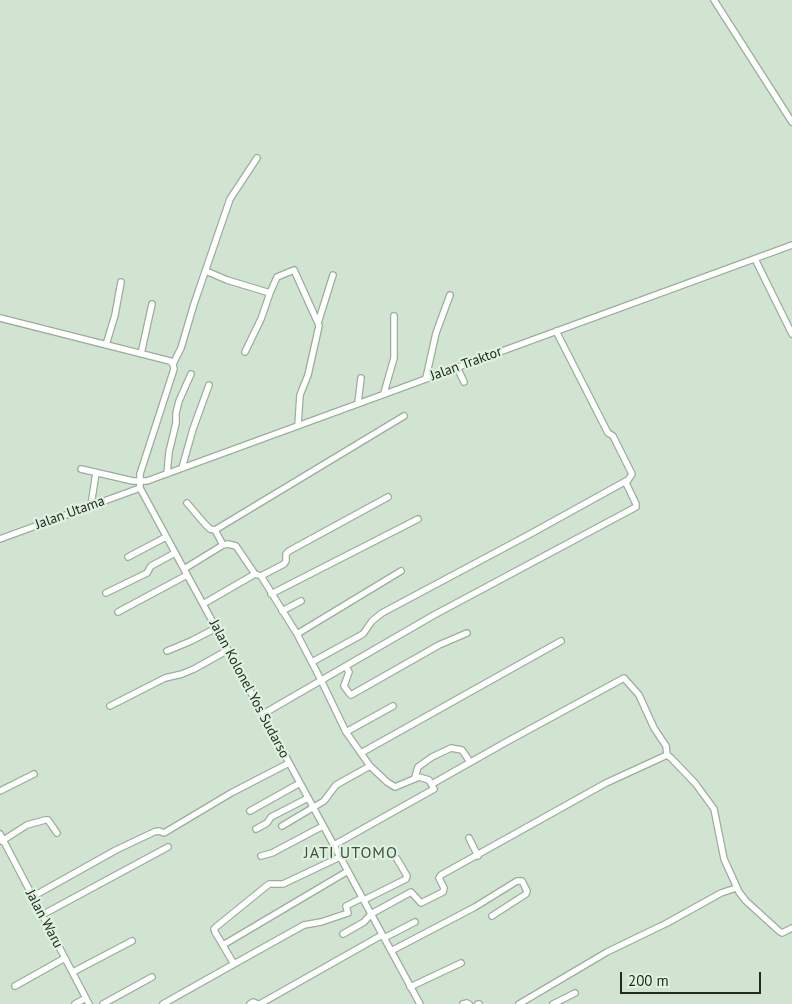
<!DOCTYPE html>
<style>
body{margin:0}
#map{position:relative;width:792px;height:1004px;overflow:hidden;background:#d1e4d2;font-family:"PT Sans",sans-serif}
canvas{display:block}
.scale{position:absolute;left:620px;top:972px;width:141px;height:22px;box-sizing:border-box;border:2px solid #232a23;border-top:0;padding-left:6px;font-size:15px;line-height:18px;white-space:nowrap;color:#232a23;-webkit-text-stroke:4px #def2df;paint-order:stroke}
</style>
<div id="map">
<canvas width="792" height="1004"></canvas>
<div class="scale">200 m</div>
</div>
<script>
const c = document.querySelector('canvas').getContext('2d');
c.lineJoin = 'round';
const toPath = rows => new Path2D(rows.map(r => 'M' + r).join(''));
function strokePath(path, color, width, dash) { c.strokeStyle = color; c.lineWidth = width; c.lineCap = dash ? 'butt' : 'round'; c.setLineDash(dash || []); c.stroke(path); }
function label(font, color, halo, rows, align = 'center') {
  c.font = font + ' "PT Sans",sans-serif'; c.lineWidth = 4.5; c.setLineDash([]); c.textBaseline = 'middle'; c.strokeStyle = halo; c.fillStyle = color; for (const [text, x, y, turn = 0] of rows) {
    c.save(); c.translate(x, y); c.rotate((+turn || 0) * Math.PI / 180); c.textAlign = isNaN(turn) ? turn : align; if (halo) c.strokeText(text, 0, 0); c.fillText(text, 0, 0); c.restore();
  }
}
const minor = toPath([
 [714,0,792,122],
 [755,259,792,334],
 [206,271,227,280,270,293,277,277,294,270,318,323],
 [0,318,170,361,173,364],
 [106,345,115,315,121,282],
 [245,352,261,319,270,293],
 [141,354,152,304],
 [173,364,174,369,140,474,140,488,420,1004],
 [173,364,181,348,194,304,230,199,257,158],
 [457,367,464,382],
 [426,378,436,333,450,295],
 [384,393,394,358,394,316],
 [358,403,361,378],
 [298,425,300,395,308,375,319,326,318,323,333,275],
 [182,468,193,429,209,385],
 [81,469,133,481,147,481,792,245],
 [167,474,169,452,176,423,176,413,179,401,191,374],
 [187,503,204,523,210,529,215,530,223,545],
 [91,505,96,473],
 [215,530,404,416],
 [0,539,140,488],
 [128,557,166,537],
 [184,569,223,545,228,544,236,546,255,574,261,576,297,634,321,680,346,732,370,766,336,785,324,801,282,826],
 [261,576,284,564,286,561,286,554,289,551,388,497],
 [106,593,147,573,151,566,175,553],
 [271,594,418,519],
 [203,604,255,574],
 [282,611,301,601],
 [118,612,187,575],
 [297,634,401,571],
 [167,651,191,641,216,628],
 [312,662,363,634,372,621,382,613,532,533,626,481],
 [346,667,349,672,344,686,349,693,351,695,439,645,467,633],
 [110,706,165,678,182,674,194,669,228,650],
 [263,714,434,615,636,507,636,504,626,483,632,474,613,436,608,433,556,331],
 [346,732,393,706],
 [361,753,561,641],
 [415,777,418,767,432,757,451,748,462,750,470,762],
 [432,784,508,741,624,678,639,695,654,728,666,746,667,755],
 [0,791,34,774],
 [250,811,300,783],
 [256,829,267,823,271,817,308,798],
 [0,834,89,1004],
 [469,838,478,856],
 [2,841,27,825,45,820,48,820,57,833],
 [334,845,434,789,429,780,419,777,395,787,387,782,370,766],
 [261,856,272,853,323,826],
 [32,897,116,850,154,832,159,831,164,833,231,793,289,763],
 [364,900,406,879,407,876,397,859],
 [42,915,168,847],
 [343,934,364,922,371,914,411,892,421,903,443,892,444,888,439,878,441,875,606,783,667,755,671,758,695,783,714,809,724,859,739,892,746,901,779,931,782,933,792,928],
 [384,938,415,922],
 [223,945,348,871],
 [391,951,475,907,517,881,522,881,527,891,526,894,492,916],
 [234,964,304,925,321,922,348,913,346,906,362,898],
 [73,972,132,941],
 [15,986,65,958],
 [410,987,461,963],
 [75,1004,86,998],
 [103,1004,152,977],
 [163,1004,234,964,215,932,214,929,216,927,269,884,283,884,340,857],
 [250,1004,253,1002,258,1004],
 [260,1004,382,935],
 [463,1004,467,1003,469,1004],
 [478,1004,479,1004],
 [519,1004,607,952,667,923,721,893,736,888],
 [553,1004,575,993]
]);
strokePath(minor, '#9bad9c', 8);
strokePath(minor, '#fff', 5.5);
label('14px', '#232a23', '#def2df', [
 ["Jalan Traktor",466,364,-20],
 ["Jalan Utama",70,513,-20],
 ["Jalan Kolonel Yos Sudarso",249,689,62],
 ["Jalan Waru",44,919,62]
]);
c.letterSpacing = '1px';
label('16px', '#405041', '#def2df', [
 ["JATI UTOMO",351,853]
]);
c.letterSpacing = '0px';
</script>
